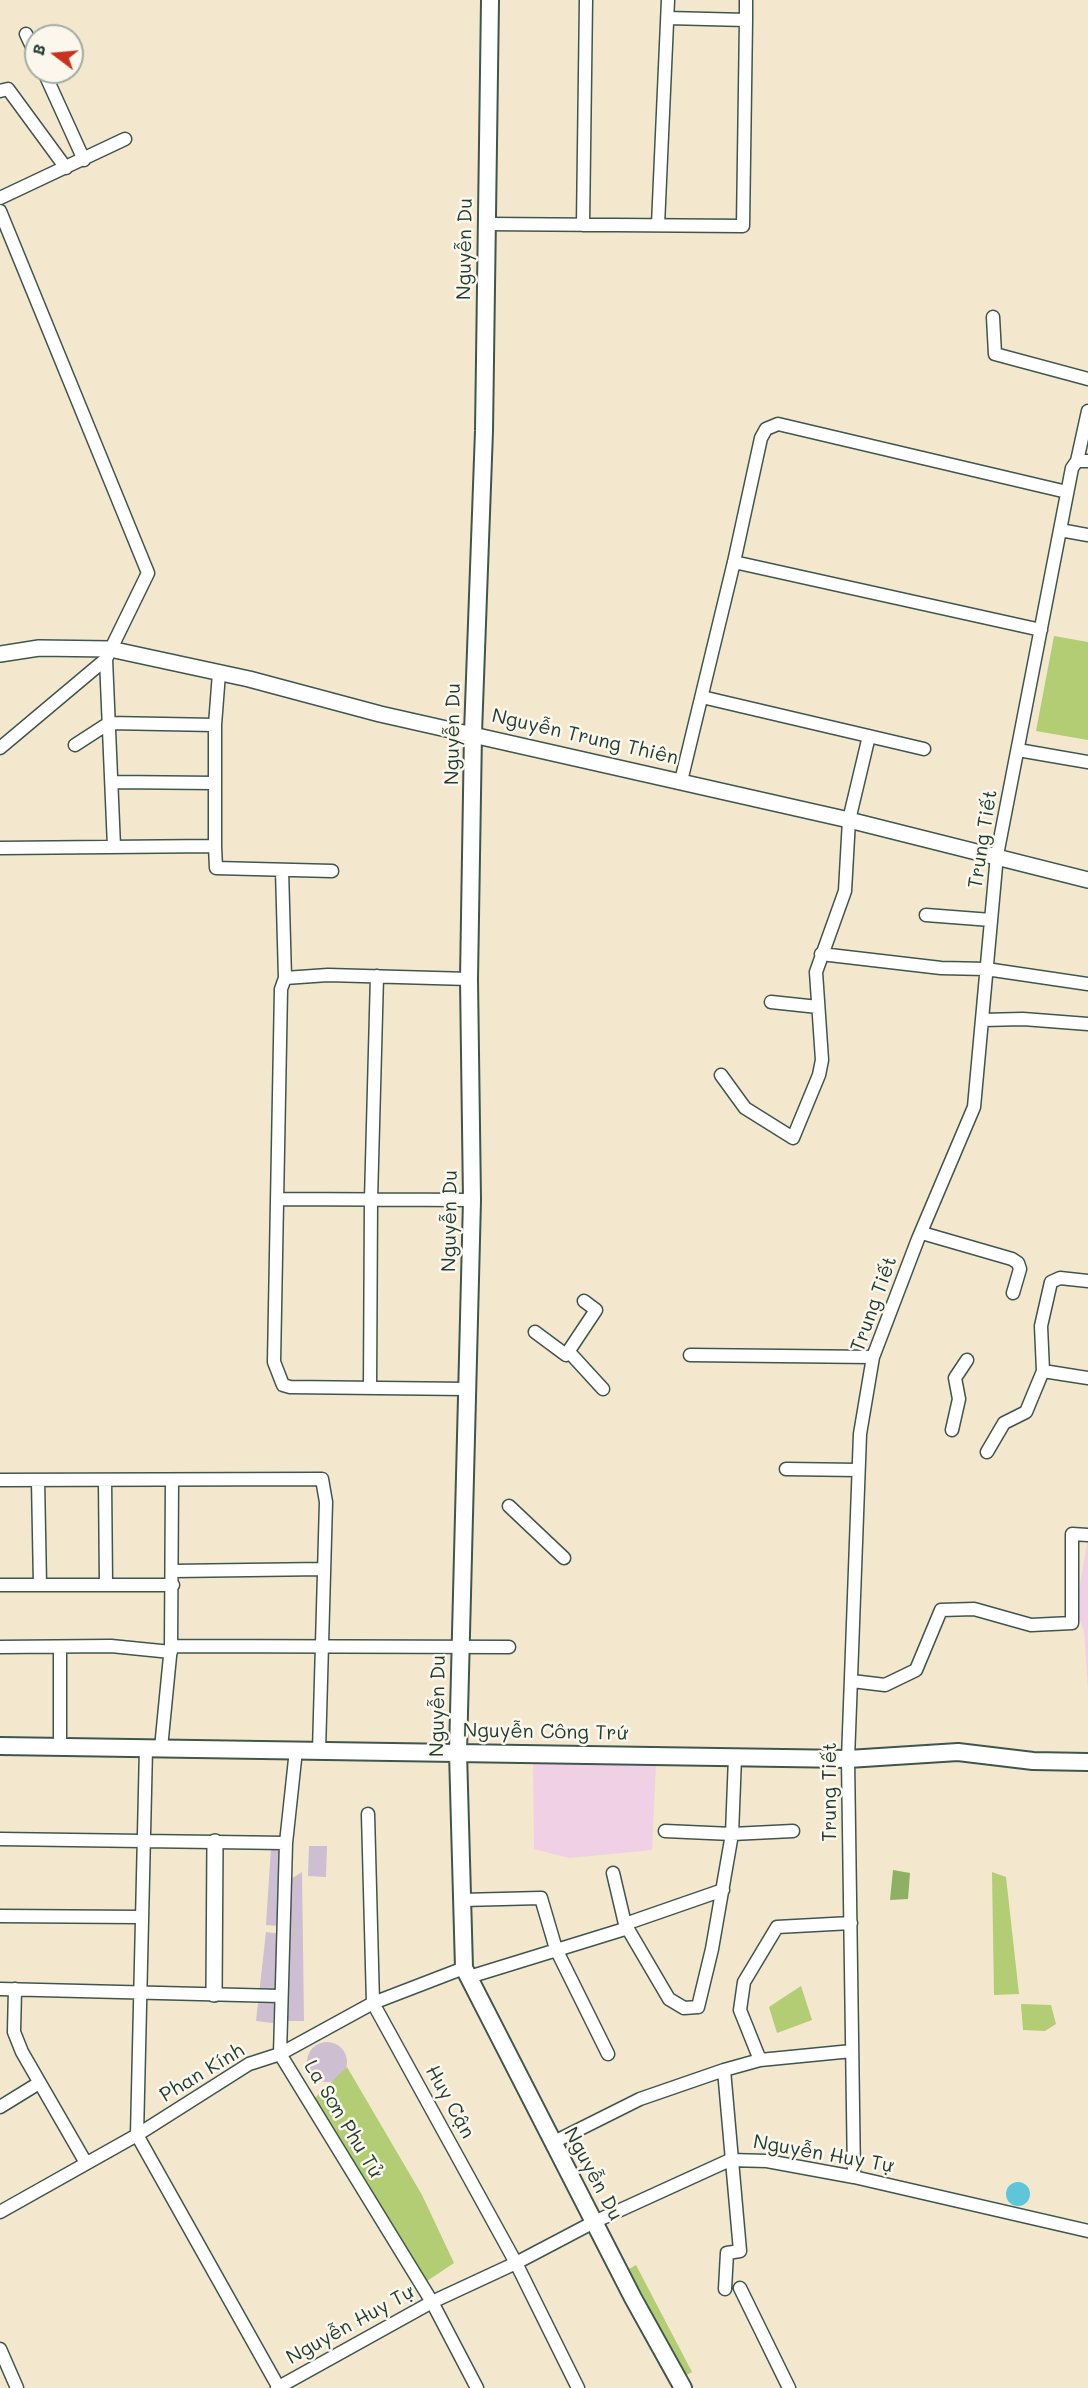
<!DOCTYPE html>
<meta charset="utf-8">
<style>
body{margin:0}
#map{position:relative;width:1088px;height:2388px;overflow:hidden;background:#f3e7ce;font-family:Mali,sans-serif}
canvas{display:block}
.north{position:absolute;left:24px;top:24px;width:60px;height:60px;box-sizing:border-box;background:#fbf7ec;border:2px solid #a3ada2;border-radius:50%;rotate:286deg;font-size:16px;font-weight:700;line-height:24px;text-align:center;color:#1f3d34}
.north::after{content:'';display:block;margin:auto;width:21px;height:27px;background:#c8321e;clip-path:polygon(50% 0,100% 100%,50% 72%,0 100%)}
</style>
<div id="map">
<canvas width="1088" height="2388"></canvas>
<div class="north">B</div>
</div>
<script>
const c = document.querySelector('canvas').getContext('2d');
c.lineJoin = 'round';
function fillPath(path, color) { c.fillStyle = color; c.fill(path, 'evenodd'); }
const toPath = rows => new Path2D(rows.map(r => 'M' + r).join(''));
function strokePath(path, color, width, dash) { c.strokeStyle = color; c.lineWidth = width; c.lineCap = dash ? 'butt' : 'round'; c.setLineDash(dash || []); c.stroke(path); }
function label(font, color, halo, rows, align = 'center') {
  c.font = font + ' Mali,sans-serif'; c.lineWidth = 5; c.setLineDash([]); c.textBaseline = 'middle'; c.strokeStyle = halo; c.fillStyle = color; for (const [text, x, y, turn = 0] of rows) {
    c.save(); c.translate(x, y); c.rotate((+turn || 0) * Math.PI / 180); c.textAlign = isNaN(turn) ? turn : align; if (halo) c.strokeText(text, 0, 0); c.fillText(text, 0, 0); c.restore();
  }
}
fillPath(toPath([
 [1087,1543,1088,1543,1088,1689,1084,1631,1076,1609],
 [533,1762,656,1764,652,1850,569,1858,534,1849]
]), '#f0d0e4');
fillPath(toPath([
 [309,1846,327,1846,326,1877,308,1876],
 [271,1848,284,1849,279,1926,266,1925],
 [302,1872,304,2021,288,2021,286,1882],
 [266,1932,282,1934,273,2023,256,2021],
 '307 2062a20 20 0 1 1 40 0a20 20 0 1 1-40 0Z'
]), '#cebed1');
fillPath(toPath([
 [1054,636,1088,642,1088,740,1036,731],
 [992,1872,1006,1877,1019,1994,994,1995],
 [801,1986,812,2020,777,2033,769,2007],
 [1021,2004,1051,2005,1056,2024,1045,2031,1023,2030],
 [347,2067,422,2195,454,2263,421,2285,315,2098],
 [636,2265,692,2372,685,2376,629,2269]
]), '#b2cd73');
fillPath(toPath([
 [893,1870,910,1873,908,1899,890,1900]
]), '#8db065');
fillPath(toPath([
 '1006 2194a12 12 0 1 1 24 0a12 12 0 1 1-24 0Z'
]), '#5dc6d8');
const minor = toPath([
 [746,20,746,0],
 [26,34,36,55],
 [44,72,84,160],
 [0,91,8,89,66,168],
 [0,198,125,139],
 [0,211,148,573,106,659],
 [487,224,743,226,746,20,668,18],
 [583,225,586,0],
 [658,225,668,0],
 [993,317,995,354,1088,379],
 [1077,461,1088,411],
 [1060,530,1088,535],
 [734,562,1041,630],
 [702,697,924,749],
 [75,745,109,723,215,725],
 [0,748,106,659,114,847],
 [1018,750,1088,762],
 [681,781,734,562,761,438,766,429,778,424,1067,492],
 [113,782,215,783],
 [215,846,216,868,332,871],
 [0,848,215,846,215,725,219,673],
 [282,870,285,978,281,989,274,1362,283,1385,290,1387,467,1389],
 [926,915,991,920],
 [821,954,941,968,986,969,1088,984],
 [285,978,328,975,469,979],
 [771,1002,818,1007],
 [982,1020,1023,1019,1088,1024],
 [721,1075,745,1108,793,1138,819,1075,822,1060,816,972,845,891,849,820,869,736],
 [277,1199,472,1200],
 [922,1233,1012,1259,1018,1263,1020,1269,1013,1293],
 [535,1332,566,1355,596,1310,584,1301],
 [570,1353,603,1389],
 [690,1355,873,1357],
 [1043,1371,1088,1378],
 [370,1388,371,1200,377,976],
 [952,1430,959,1399,955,1378,967,1360],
 [987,1452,1004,1423,1026,1412,1043,1371,1041,1326,1051,1282,1060,1278,1088,1281],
 [786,1469,858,1470],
 [0,1480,322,1479,326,1502,319,1751],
 [38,1480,40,1585],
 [105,1480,106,1585],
 [509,1506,564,1558],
 [173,1571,324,1569],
 [0,1585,173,1585],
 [171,1646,509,1647],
 [0,1647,111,1646,171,1652],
 [852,1681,885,1685,916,1670,941,1610,974,1609,1031,1625,1072,1623,1072,1534,1088,1535],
 [60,1747,60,1647],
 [146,1748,137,2135,279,2388],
 [161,1748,171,1646,172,1480],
 [296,1750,286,1843,280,2054,432,2302,477,2388],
 [368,1814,373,2003,516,2263,578,2388],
 [665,1831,732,1834,793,1831],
 [0,1839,286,1843],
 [613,1873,625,1924,669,1999,684,2008,698,2007,712,1949,732,1834,735,1757],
 [462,1900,541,1898,556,1949,608,2054],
 [0,1916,140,1917],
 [851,1923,777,1927,744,1982,740,2010,760,2060,852,2051],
 [625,1924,723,1890],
 [469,1977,628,1928],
 [0,1989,280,1996],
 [15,1989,14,2032,22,2052,86,2163],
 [724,2070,760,2060],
 [0,2107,39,2083],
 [552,2143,640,2099,724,2070,740,2251,727,2253,725,2289],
 [854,2177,848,1759,860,1434,873,1357,918,1239,974,1107,997,855,1072,468,1077,461,1088,461],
 [0,2212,137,2135,249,2064,280,2054,373,2003,464,1968],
 [740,2288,789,2388],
 [0,2349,17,2388],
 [277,2388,432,2302,516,2263,594,2222,730,2160,767,2161,854,2177,1088,2231]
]);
const tertiary = toPath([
 [0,654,39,648,110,649,249,679,380,714,849,820,1088,880],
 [214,1994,215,1842]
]);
const secondary = toPath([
 [490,0,484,431,473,733,469,979,472,1200,458,1752,464,1968,633,2298,683,2388],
 [0,1746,848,1759,958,1752,1033,1761,1088,1762]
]);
strokePath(minor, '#3f564b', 15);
strokePath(tertiary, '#3f564b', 18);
strokePath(secondary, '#3f564b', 20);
strokePath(minor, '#fff', 12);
strokePath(tertiary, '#fff', 15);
strokePath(secondary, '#fff', 16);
label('20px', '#1f3d34', '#fbf7ec', [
 ["Nguyễn Du",465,249,-89],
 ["Nguyễn Du",453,734,-89],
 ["Nguyễn Trung Thiên",585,737,13],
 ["Trung Tiết",983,839,-81],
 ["Nguyễn Du",450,1221,-89],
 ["Trung Tiết",874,1304,-70],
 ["Nguyễn Du",438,1706,-89],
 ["Nguyễn Công Trứ",545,1732,1],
 ["Trung Tiết",830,1792,-90],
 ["Phan Kính",202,2073,-31],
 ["Huy Cận",450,2102,61],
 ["La Sơn Phu Tử",343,2119,59],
 ["Nguyễn Huy Tự",823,2154,10],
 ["Nguyễn Du",593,2174,62],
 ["Nguyễn Huy Tự",350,2325,-29]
]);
</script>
